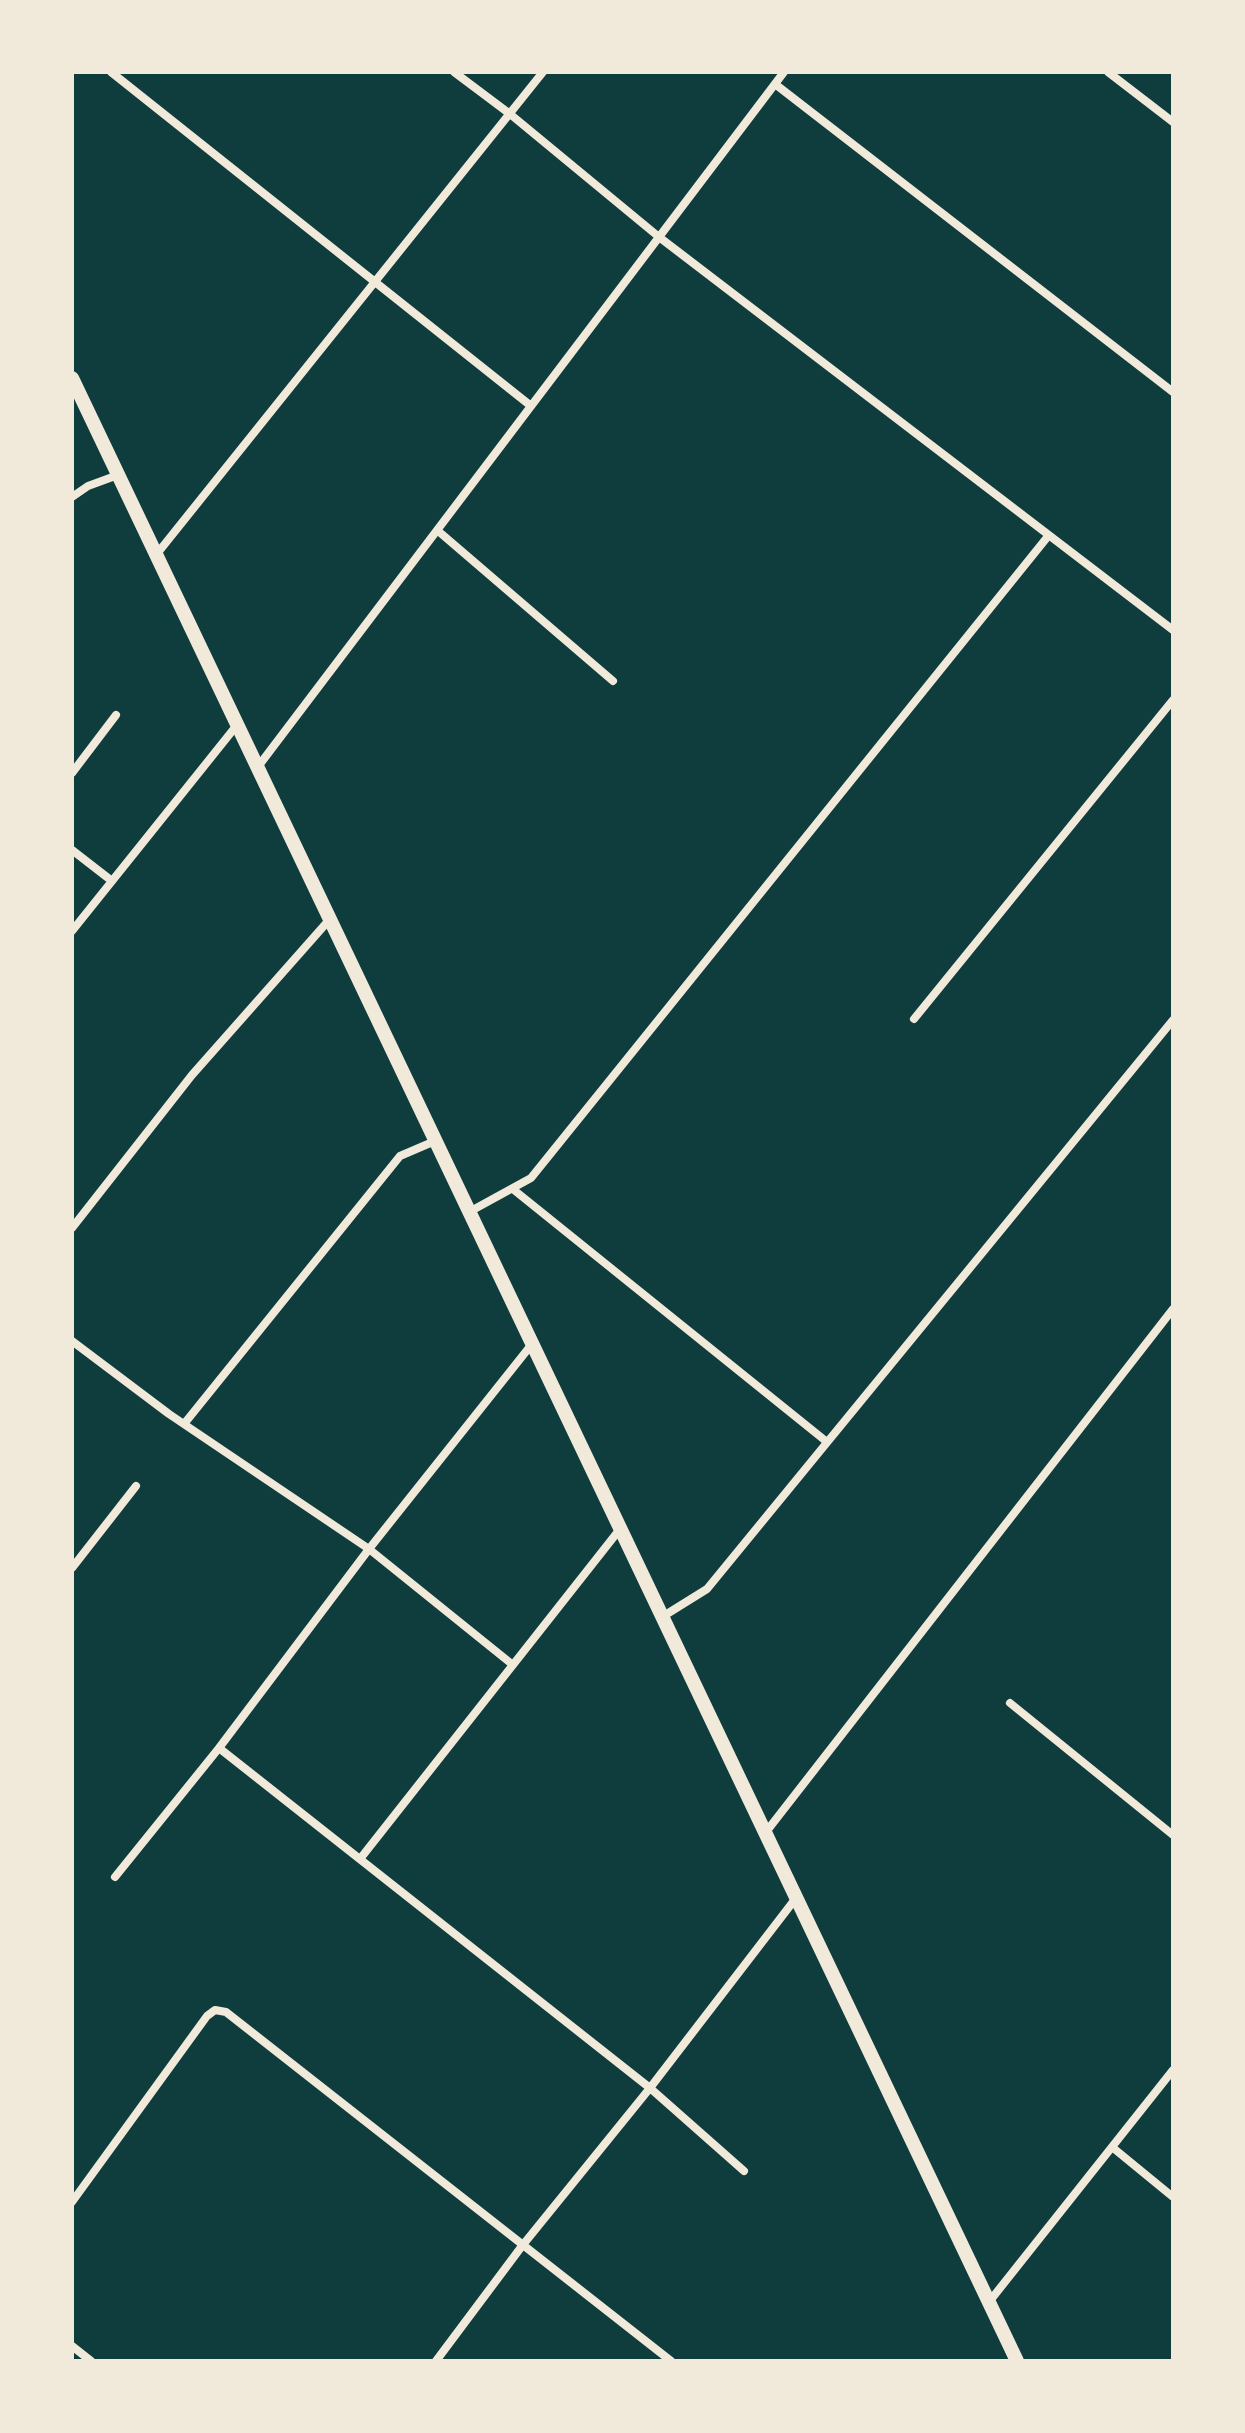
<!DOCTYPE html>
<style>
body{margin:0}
#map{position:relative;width:1245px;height:2433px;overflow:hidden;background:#0f3d3e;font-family:Rubik,sans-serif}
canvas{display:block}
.frame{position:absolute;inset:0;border:74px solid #f1e9da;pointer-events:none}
</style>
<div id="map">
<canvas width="1245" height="2433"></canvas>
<div class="frame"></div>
</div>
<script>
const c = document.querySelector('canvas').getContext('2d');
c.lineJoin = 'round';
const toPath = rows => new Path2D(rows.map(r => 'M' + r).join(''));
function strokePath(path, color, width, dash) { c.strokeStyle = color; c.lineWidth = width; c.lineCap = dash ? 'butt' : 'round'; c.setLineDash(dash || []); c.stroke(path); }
strokePath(toPath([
 [111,72,531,406],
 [454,72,510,114,659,237,1173,630],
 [1108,72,1173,122],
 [775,84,1173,392],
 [72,497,88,486,118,475],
 [437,530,613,681],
 [156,555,543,72],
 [257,768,784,72],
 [72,773,116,715],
 [72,850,112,881],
 [72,931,237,725],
 [914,1019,1173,700],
 [514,1190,827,1442],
 [469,1212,531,1178,1049,535],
 [72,1228,192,1075,330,919],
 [72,1341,169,1414,369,1549,513,1665],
 [184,1424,400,1156,435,1141],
 [72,1568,136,1486],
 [662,1617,707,1589,1173,1020],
 [1010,1703,1173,1835],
 [219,1748,650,2088,744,2171],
 [766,1832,1173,1309],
 [360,1859,620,1529],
 [115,1877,219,1748,369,1549,532,1344],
 [1112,2147,1173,2197],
 [72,2202,207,2016,215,2010,226,2012,671,2361],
 [989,2302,1173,2070],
 [72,2346,91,2361],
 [436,2361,522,2246,650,2088,796,1898]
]), '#f1e9da', 8);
strokePath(toPath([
 [72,378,1017,2361]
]), '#f1e9da', 14);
</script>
